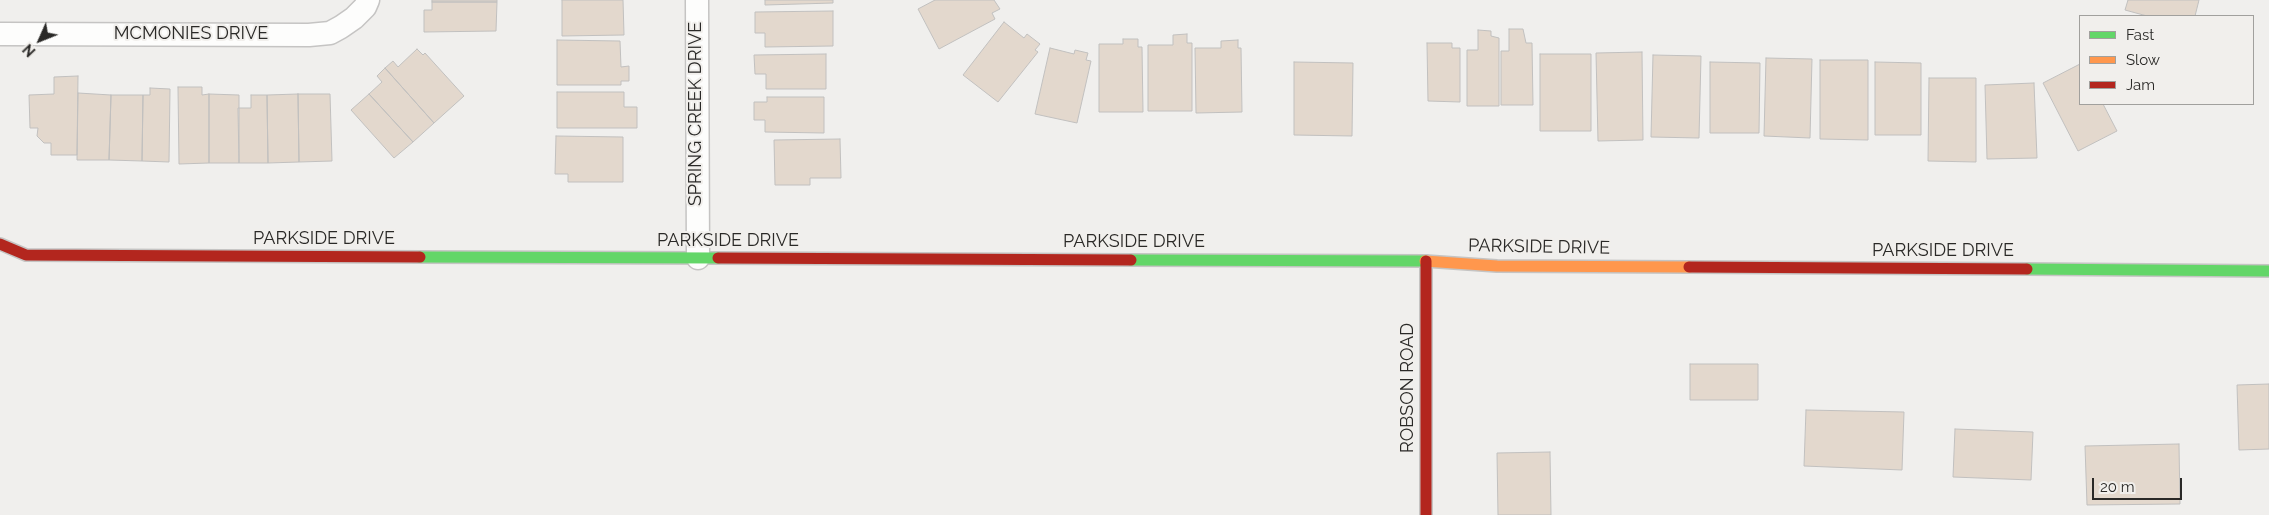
<!DOCTYPE html>
<style>
body{margin:0}
#map{position:relative;width:2269px;height:515px;overflow:hidden;background:#f0efed;font-family:Raleway,sans-serif}
canvas{display:block}
.legend{position:absolute;left:2079px;top:15px;width:175px;height:90px;box-sizing:border-box;background:#f1efec;border:1px solid #a1a09d;margin:0;padding:6px 9px;list-style:none;font-size:15px;color:#2a2927}
.legend li{display:flex;align-items:center;gap:10px;height:25px}
.legend b{width:25px;border:1px solid #a1a09d}
.north{position:absolute;left:15px;top:15px;width:50px;height:50px;-webkit-text-stroke:4px #f1efec;paint-order:stroke;rotate:226deg;font-size:14px;font-weight:700;line-height:20px;text-align:center;color:#2a2927}
.north::after{content:'';display:block;margin:auto;width:18px;height:22px;background:#2a2927;clip-path:polygon(50% 0,100% 100%,50% 72%,0 100%)}
.scale{position:absolute;left:2092px;top:478px;width:90px;height:22px;box-sizing:border-box;border:2px solid #2a2927;border-top:0;padding-left:6px;font-size:15px;line-height:18px;white-space:nowrap;color:#2a2927;-webkit-text-stroke:4px #f1efec;paint-order:stroke}
</style>
<div id="map">
<canvas width="2269" height="515"></canvas>
<ul class="legend">
<li><b style="height:6px;background:#63d668"></b>Fast</li>
<li><b style="height:6px;background:#ff974d"></b>Slow</li>
<li><b style="height:6px;background:#b3261e"></b>Jam</li>
</ul>
<div class="north">N</div>
<div class="scale">20 m</div>
</div>
<script>
const c = document.querySelector('canvas').getContext('2d');
c.lineJoin = 'round';
function fillPath(path, color) { c.fillStyle = color; c.fill(path, 'evenodd'); }
const toPath = rows => new Path2D(rows.map(r => 'M' + r).join(''));
function strokePath(path, color, width, dash) { c.strokeStyle = color; c.lineWidth = width; c.lineCap = dash ? 'butt' : 'round'; c.setLineDash(dash || []); c.stroke(path); }
function label(font, color, halo, rows, align = 'center') {
  c.font = font + ' Raleway,sans-serif'; c.lineWidth = 4; c.setLineDash([]); c.textBaseline = 'middle'; c.strokeStyle = halo; c.fillStyle = color; for (const [text, x, y, turn = 0] of rows) {
    c.save(); c.translate(x, y); c.rotate((+turn || 0) * Math.PI / 180); c.textAlign = isNaN(turn) ? turn : align; if (halo) c.strokeText(text, 0, 0); c.fillText(text, 0, 0); c.restore();
  }
}
const building = toPath([
 [432,0,497,0,497,2,432,2,432,0],
 [562,0,623,0,624,35,562,36,562,0],
 [765,0,833,0,833,3,765,5,765,0],
 [935,0,994,0,1000,9,992,13,995,19,939,49,918,9,935,0],
 [2128,0,2199,0,2195,16,2147,16,2125,10,2128,0],
 [432,2,497,2,496,31,424,32,424,10,432,10,432,2],
 [833,11,833,46,765,47,765,33,755,33,755,12,833,11],
 [1004,22,1024,38,1027,34,1040,44,1035,50,1038,52,998,102,963,75,1004,22],
 [1509,29,1523,29,1526,43,1532,43,1533,105,1501,105,1501,51,1509,51,1509,29],
 [1478,30,1491,31,1491,36,1499,38,1499,106,1467,106,1467,50,1478,50,1478,30],
 [1187,34,1187,43,1192,43,1192,111,1148,111,1148,45,1173,45,1173,35,1187,34],
 [1123,39,1138,39,1138,47,1142,47,1143,112,1099,112,1099,44,1123,44,1123,39],
 [557,40,620,41,621,67,629,66,629,81,621,81,621,85,557,85,557,40],
 [1238,40,1238,48,1241,48,1242,112,1196,113,1195,48,1221,48,1221,41,1238,40],
 [1427,43,1452,43,1452,48,1460,48,1460,102,1428,101,1427,43],
 [1050,48,1074,54,1075,50,1088,53,1086,60,1091,61,1077,123,1035,114,1050,48],
 [417,49,423,55,425,53,464,96,434,123,385,68,393,61,398,67,417,49],
 [1642,52,1643,140,1598,141,1596,53,1642,52],
 [826,54,826,89,766,89,766,74,755,74,754,55,826,54],
 [1540,54,1591,54,1591,131,1540,131,1540,54],
 [1653,55,1701,56,1699,138,1651,137,1653,55],
 [1766,58,1812,59,1810,138,1764,136,1766,58],
 [1820,60,1868,60,1868,140,1820,139,1820,60],
 [1294,62,1353,63,1352,136,1294,135,1294,62],
 [1710,62,1760,63,1759,133,1710,133,1710,62],
 [1875,62,1921,63,1921,135,1875,135,1875,62],
 [2080,64,2080,104,2103,104,2117,131,2078,151,2043,83,2080,64],
 [385,68,434,123,413,142,369,94,382,82,377,76,385,68],
 [78,76,77,155,51,155,51,143,44,143,37,136,38,128,30,128,29,95,54,94,54,77,78,76],
 [1929,78,1976,78,1976,162,1928,161,1929,78],
 [2034,83,2037,158,1987,159,1985,85,2034,83],
 [178,87,202,87,202,95,209,94,209,163,179,164,178,87],
 [150,88,170,89,169,162,142,161,143,95,150,95,150,88],
 [557,92,624,92,624,107,637,107,637,128,557,128,557,92],
 [78,93,111,95,109,160,77,160,78,93],
 [209,94,239,95,239,163,209,163,209,94],
 [298,94,330,94,332,161,299,162,298,94],
 [298,94,299,162,268,163,267,95,298,94],
 [369,94,413,142,394,158,351,110,369,94],
 [111,95,143,95,142,161,109,160,111,95],
 [251,95,267,95,268,163,239,163,238,108,251,108,251,95],
 [767,97,824,97,824,133,765,132,765,120,754,120,754,102,767,102,767,97],
 [556,136,623,137,623,182,568,182,568,174,555,174,556,136],
 [840,139,841,178,810,178,810,185,775,185,774,140,840,139],
 [1690,364,1758,364,1758,400,1690,400,1690,364],
 [2269,384,2269,449,2239,450,2237,385,2269,384],
 [1806,410,1904,412,1902,470,1804,466,1806,410],
 [1955,429,2033,432,2031,480,1953,477,1955,429],
 [2179,444,2180,504,2087,505,2085,446,2179,444],
 [1550,452,1551,515,1498,515,1497,453,1550,452]
]);
fillPath(building, '#e3d8cd');
strokePath(building, '#c1c0bf', 1);
const street = toPath([
 [697,0,698,258],
 [0,34,309,35,330,33,341,27,354,18,365,7,368,0]
]);
const fast = toPath([
 [420,257,718,258],
 [1131,260,1425,261],
 [2027,269,2269,271]
]);
const slow = toPath([
 [1425,261,1497,266,1689,267]
]);
const jam = toPath([
 [0,244,26,255,420,257],
 [718,258,1131,260],
 [1426,261,1426,515],
 [1689,267,2027,269]
]);
strokePath(street, '#c5c4c3', 25);
strokePath(fast, '#c5c4c3', 14);
strokePath(slow, '#c5c4c3', 14);
strokePath(jam, '#c5c4c3', 14);
strokePath(street, '#fdfdfc', 22);
strokePath(fast, '#63d668', 11);
strokePath(slow, '#ff974d', 11);
strokePath(jam, '#b3261e', 11);
label('18px', '#2a2927', '#f1efec', [
 ["MCMONIES DRIVE",191,34],
 ["SPRING CREEK DRIVE",696,114,-90],
 ["PARKSIDE DRIVE",324,239],
 ["PARKSIDE DRIVE",728,241],
 ["PARKSIDE DRIVE",1134,242],
 ["PARKSIDE DRIVE",1539,247,1],
 ["PARKSIDE DRIVE",1943,251],
 ["ROBSON ROAD",1408,388,-90]
]);
</script>
